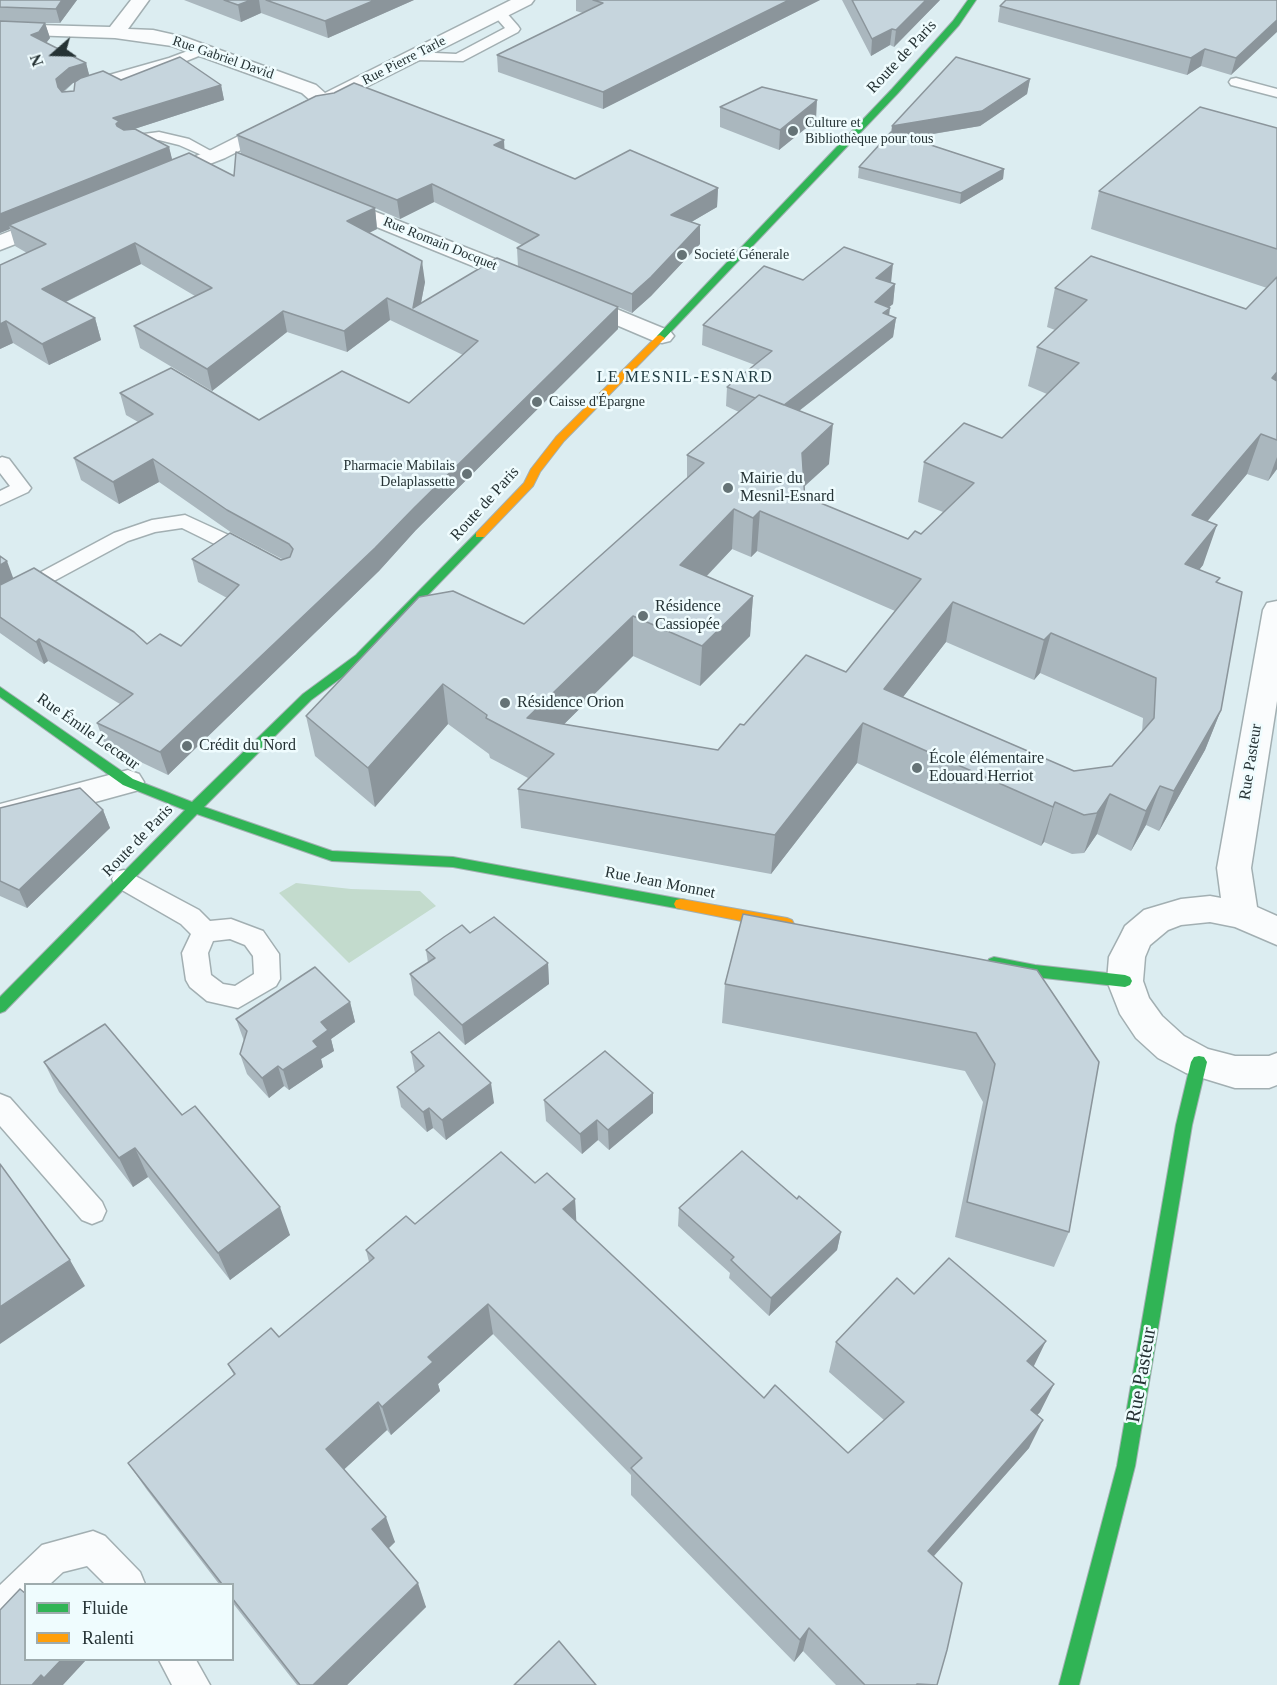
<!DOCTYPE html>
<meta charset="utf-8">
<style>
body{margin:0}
#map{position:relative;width:1277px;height:1685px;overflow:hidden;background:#dcedf1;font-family:Georgia,serif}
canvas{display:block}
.legend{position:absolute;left:24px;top:1583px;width:210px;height:78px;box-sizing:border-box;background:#effcfe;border:2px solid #9eabad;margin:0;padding:8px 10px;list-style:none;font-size:18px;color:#253234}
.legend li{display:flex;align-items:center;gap:12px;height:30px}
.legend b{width:30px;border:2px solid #9eabad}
.north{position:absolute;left:24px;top:24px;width:60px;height:60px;-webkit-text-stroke:4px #effcfe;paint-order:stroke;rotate:250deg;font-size:16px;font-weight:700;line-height:24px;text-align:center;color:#253234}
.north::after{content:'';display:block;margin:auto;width:21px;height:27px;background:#253234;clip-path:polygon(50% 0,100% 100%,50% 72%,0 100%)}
</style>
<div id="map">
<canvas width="1277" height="1685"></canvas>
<ul class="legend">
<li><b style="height:8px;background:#30b455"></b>Fluide</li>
<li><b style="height:8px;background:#ff9f0a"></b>Ralenti</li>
</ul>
<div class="north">N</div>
</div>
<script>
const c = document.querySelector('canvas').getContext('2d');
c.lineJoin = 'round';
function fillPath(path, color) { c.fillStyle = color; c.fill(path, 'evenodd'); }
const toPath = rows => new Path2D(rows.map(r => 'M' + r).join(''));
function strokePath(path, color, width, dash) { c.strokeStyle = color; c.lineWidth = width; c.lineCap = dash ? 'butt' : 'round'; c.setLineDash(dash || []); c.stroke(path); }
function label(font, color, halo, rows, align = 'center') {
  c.font = font + ' Georgia,serif'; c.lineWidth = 5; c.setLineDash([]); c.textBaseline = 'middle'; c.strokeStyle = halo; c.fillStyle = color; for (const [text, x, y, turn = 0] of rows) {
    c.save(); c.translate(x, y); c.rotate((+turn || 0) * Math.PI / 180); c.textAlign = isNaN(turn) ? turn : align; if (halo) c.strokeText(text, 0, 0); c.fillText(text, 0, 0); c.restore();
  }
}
fillPath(toPath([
 [296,883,351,889,420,891,436,906,349,963,279,893]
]), '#c3dbcd');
const lane = toPath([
 [499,9,504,10,518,26,520,29,518,32,463,61,414,60,407,56,414,52,456,54,505,28,492,13,499,9],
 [201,46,206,47,208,50,206,53,179,64,86,90,79,86,81,83,169,58,201,46],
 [1236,78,1277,89,1277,97,1231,85,1229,82,1231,79,1236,78],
 [159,132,189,139,220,156,213,160,179,145,159,140,129,144,122,140,129,136,159,132],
 [2,457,9,459,31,488,28,492,0,505,0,491,10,486,0,473,0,458,2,457],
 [185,515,259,549,262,554,259,559,252,560,245,559,182,528,155,532,128,541,0,610,0,594,114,533,152,520,185,515],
 [124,870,199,910,210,921,231,919,263,931,279,954,280,979,276,986,238,1008,207,1001,190,987,186,980,182,953,191,934,181,924,115,886,112,879,115,872,124,870],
 [230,939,245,945,253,956,254,974,235,986,223,984,211,975,208,953,213,941,230,939],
 [0,1094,10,1098,102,1202,106,1211,102,1220,92,1224,82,1220,0,1126,0,1094],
 [93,1531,105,1536,140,1572,145,1584,105,1584,87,1566,63,1572,50,1584,26,1584,26,1608,12,1621,0,1626,0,1585,42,1545,93,1531],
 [159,1660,196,1660,210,1685,172,1685,159,1660]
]);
const street = toPath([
 [131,0,149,0,128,29,153,30,184,37,316,85,325,93,511,0,534,0,531,4,225,158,163,182,156,180,153,176,156,172,211,150,310,100,302,93,172,46,115,38,0,34,0,24,110,27,131,0],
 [333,195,538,276,541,281,538,286,530,288,522,286,325,206,322,201,325,196,333,195],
 [54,214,62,216,65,221,62,226,0,250,0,235,54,214],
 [575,292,670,331,674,336,670,341,662,343,654,341,567,304,563,299,567,294,575,292],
 [1277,601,1277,701,1251,868,1257,907,1277,916,1277,945,1235,927,1210,922,1181,925,1168,930,1150,945,1145,957,1143,981,1149,998,1162,1016,1184,1036,1208,1049,1235,1056,1269,1056,1277,1053,1277,1085,1269,1088,1235,1088,1186,1073,1158,1058,1136,1038,1120,1014,1107,981,1109,957,1120,936,1125,926,1144,910,1181,899,1210,896,1221,898,1217,868,1263,610,1267,603,1277,601],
 [128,770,139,774,144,782,139,790,0,828,0,804,128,770]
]);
const fast = toPath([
 [968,0,976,0,959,25,898,93,663,340,657,340,657,336,892,89,953,21,968,0],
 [480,531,484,533,484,537,364,661,311,700,204,807,332,851,453,857,681,899,686,900,688,904,686,908,681,909,453,867,332,861,197,814,5,1011,0,1013,0,997,185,810,123,785,0,697,0,687,133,779,192,802,303,694,356,655,476,533,480,531],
 [994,957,1035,965,1125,975,1130,977,1132,981,1130,985,1125,987,1035,977,989,967,987,963,989,959,994,957],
 [1199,1056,1204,1057,1207,1062,1192,1125,1135,1466,1079,1685,1059,1685,1117,1466,1176,1125,1191,1062,1194,1057,1199,1056]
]);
const slow = toPath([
 [660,335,665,338,663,340,564,441,540,472,533,486,484,537,476,537,476,533,524,483,531,469,556,437,657,336,660,335],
 [681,899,787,918,792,920,794,924,792,928,787,930,681,909,676,908,674,904,676,900,681,899]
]);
strokePath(lane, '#a2afb2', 3);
strokePath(street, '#a2afb2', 3);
strokePath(fast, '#a2afb2', 2);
strokePath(slow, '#a2afb2', 2);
fillPath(lane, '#fafcfd');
fillPath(street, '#fafcfd');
fillPath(fast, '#30b455');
fillPath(slow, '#ff9f0a');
fillPath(toPath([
 [0,0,77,0,60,23,44,23,45,23,50,38,46,43,86,63,89,75,121,80,221,85,224,100,131,130,169,147,172,160,234,176,241,154,237,135,504,149,575,179,718,188,717,207,691,222,700,225,700,244,651,296,632,313,618,307,618,329,416,530,379,571,168,775,105,745,97,723,120,704,48,661,44,664,0,633,0,556,13,578,147,644,181,646,227,598,198,582,192,559,282,559,232,533,159,482,119,504,81,480,74,458,138,422,126,415,120,393,259,420,409,403,463,355,390,320,347,352,287,332,212,391,140,348,134,326,195,296,141,264,66,302,95,318,101,340,49,365,13,343,0,349,0,265,27,253,15,246,10,229,0,233],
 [75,82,74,91,64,92,73,83],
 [434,202,522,245,517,248,518,267,421,303,425,282,369,233,377,229,375,208,400,219],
 [184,0,414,0,328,38,261,13,241,22],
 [576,0,820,0,603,109,498,72,497,55,583,13,576,11],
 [842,0,940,0,894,47,890,45,871,56],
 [1277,0,1231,75,1201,66,1187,75,998,22,1000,6],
 [1030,79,1027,94,980,126,910,138,1004,169,1003,179,960,204,858,178,859,167,892,132,892,126],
 [720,107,816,120,779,150,720,127],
 [1277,128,1277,469,1268,481,1247,474,1207,521,1203,565,1199,570,1218,583,1221,710,1205,750,1159,831,1146,825,1131,851,1097,834,1084,853,1072,854,1044,842,1041,846,857,763,771,874,521,828,518,789,528,778,490,758,489,754,448,724,375,807,315,756,306,716,524,624,687,479,687,455,739,412,726,406,727,387,755,365,702,345,703,325,803,280,890,283,895,284,893,304,889,307,889,316,896,318,893,337,799,411,829,464,804,487,805,501,908,539,921,534,943,512,918,502,924,462,1002,438,1047,394,1028,386,1037,347,1055,330,1047,327,1055,288,1246,309,1267,288,1091,229,1099,191],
 [732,549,751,557,757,551,895,611,846,672,744,725,718,750,564,724,633,656,700,686,750,636,753,596,707,576],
 [946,642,1034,680,1040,673,1143,718,1142,732,1112,766,1074,771,903,697],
 [0,808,103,810,110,828,27,908,0,896],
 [743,914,1099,1062,1069,1232,1054,1267,955,1237,983,1102,965,1071,722,1023,725,984],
 [470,933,548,963,549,984,465,1045,414,995,410,974,428,963,426,950],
 [350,1002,355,1022,331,1039,334,1051,321,1059,323,1067,289,1090,284,1086,269,1098,247,1074,240,1054,244,1041,236,1019],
 [411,1052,494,1103,446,1140,433,1128,427,1132,401,1107,397,1087,415,1073],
 [44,1062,182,1115,290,1235,230,1280,148,1177,133,1187,59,1092],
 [653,1093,653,1113,609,1150,598,1140,582,1154,546,1121,544,1100],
 [535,1183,575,1199,576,1221,764,1398,848,1453,884,1420,829,1372,836,1342,914,1294,1034,1367,1054,1384,1040,1412,1037,1415,1029,1448,934,1556,937,1685,836,1685,803,1651,794,1662,631,1495,631,1475,493,1334,438,1384,440,1391,391,1435,387,1430,344,1469,395,1542,388,1548,426,1607,347,1685,297,1685,232,1602,232,1584,219,1584,147,1490,128,1463,234,1375,228,1364,279,1337,369,1262,366,1250,415,1224],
 [797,1199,841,1232,837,1250,769,1316,729,1278,730,1273,678,1226,679,1208]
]), '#aab7be');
fillPath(toPath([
 [62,0,77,0,60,23,56,9],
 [251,0,259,0,261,13,241,22,238,5],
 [375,0,414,0,328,38,325,21],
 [789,0,820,0,603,109,603,92],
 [926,0,940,0,894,47,896,30],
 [1277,20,1277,32,1231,75,1236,58],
 [45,23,50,38,43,47,31,35],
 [892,29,890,45,871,56,872,39],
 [1205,49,1201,66,1187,75,1191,58],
 [86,63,90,78,73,83,60,94,58,87,56,79,69,68],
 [1030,79,1027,94,980,126,890,141,892,126],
 [221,85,224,100,122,133,123,137,113,118],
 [817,100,816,120,779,150,780,130],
 [504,140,505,159,494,145],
 [169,147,173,163,9,225,10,229,0,233,0,214],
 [1004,169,1003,179,960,204,961,193],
 [432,184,434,202,400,219,397,200],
 [718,188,717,207,671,234,671,215],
 [375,208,377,229,350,242,347,221],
 [700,225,700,244,651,296,632,313,632,294],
 [135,243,141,264,49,310,42,289],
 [422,261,425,282,419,313,413,308],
 [893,264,891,283,876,278],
 [895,284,893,304,872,321,875,302],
 [387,298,390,320,347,352,344,331],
 [618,307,618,329,416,530,379,571,168,775,160,752,414,508],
 [890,308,888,324,896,318,893,337,777,428,779,408],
 [283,311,287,332,212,391,207,369],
 [95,318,101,340,49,365,42,344],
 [6,321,13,343,0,349,0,324],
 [1277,372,1277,395,1272,378],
 [833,424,829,464,798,492,802,453],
 [1261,434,1247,474,1179,555,1192,515],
 [1277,457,1277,469,1268,481],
 [153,459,159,482,119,504,113,482],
 [734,509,732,549,679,605,680,565],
 [760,511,757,551,751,557,753,518],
 [1217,525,1203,565,1172,604,1185,564],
 [7,561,15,583,0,593,0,565],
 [753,596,750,636,700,686,702,646],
 [953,602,946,642,878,729,884,689],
 [633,616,633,656,541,747,527,718],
 [1051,633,1040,673,1034,680,1044,640],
 [39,639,48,661,44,664,36,642],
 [443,684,448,724,375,807,368,768],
 [1221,710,1205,750,1159,831,1174,791],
 [863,723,857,763,771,874,775,835],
 [1160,786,1146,825,1131,851,1146,811],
 [1110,794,1097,834,1084,853,1097,813],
 [1055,802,1044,842,1041,846,1053,807],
 [103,810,110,828,27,908,19,890],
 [548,963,549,984,465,1045,462,1025],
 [350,1002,355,1022,331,1039,334,1051,321,1059,323,1067,289,1090,283,1070,313,1041,321,1022],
 [278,1066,284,1086,269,1098,262,1078],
 [491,1083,494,1103,446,1140,442,1120],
 [653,1093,653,1113,609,1150,608,1130],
 [429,1108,433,1128,427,1132,423,1112],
 [597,1120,598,1140,582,1154,580,1134],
 [135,1148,148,1177,133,1187,119,1158],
 [575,1199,577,1232,563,1209],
 [280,1207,290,1235,230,1280,218,1253],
 [841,1232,837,1250,769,1316,771,1298],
 [70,1260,85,1286,0,1344,0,1307],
 [488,1304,493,1334,438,1384,440,1391,391,1435,382,1407,428,1357],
 [1046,1341,1032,1370,1027,1361],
 [1054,1384,1040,1412,1017,1438,1031,1410],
 [378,1402,387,1430,337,1476,326,1449],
 [1043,1420,1029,1448,917,1575,928,1551],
 [386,1517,395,1542,382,1555,372,1529],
 [418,1583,426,1607,347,1685,313,1685],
 [809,1628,803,1651,794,1662,800,1640],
 [62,1659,87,1659,63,1685,32,1685,41,1675]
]), '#8b959b');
const building = toPath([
 [0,0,62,0,56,9,0,7,0,0],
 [224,0,251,0,238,5,224,0],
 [266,0,375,0,325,21,266,0],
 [593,0,789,0,603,92,497,55,603,3,593,0],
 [852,0,926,0,896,30,892,29,872,39,852,0],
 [1006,0,1277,0,1277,20,1236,58,1205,49,1191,58,1000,6,1006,0],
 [0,21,45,23,39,32,31,35,86,63,69,68,56,79,58,87,62,92,74,91,75,82,81,78,103,71,121,80,180,57,221,85,113,118,119,121,116,124,117,126,124,130,135,129,169,147,0,214,0,21],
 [956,57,1030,79,982,111,892,126,956,57],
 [354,83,504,140,494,145,575,179,630,150,718,188,671,215,700,225,651,277,632,294,517,248,539,235,432,184,397,200,237,135,316,96,334,93,354,83],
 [762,87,817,100,780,130,720,107,762,87],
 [1200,107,1277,128,1277,249,1099,191,1200,107],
 [891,132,1004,169,961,193,859,167,891,132],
 [236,152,375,208,347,221,422,261,413,308,497,258,618,307,414,508,375,548,160,752,97,723,133,694,39,639,36,642,0,617,0,585,34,568,134,632,147,644,160,634,181,646,239,585,192,559,230,533,281,560,290,557,293,549,289,544,227,510,153,459,113,482,74,458,153,414,120,393,171,368,259,420,342,371,409,403,478,341,387,298,344,331,283,311,207,369,134,326,212,288,135,243,42,289,95,318,42,344,6,321,0,324,0,265,46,244,9,225,189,153,234,176,236,152],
 [844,247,893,264,876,278,895,284,875,302,890,308,883,313,896,318,784,405,759,395,755,398,727,387,772,351,703,325,764,266,803,280,844,247],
 [1091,256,1246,309,1277,277,1277,372,1272,378,1277,381,1277,440,1261,434,1192,515,1217,525,1185,564,1220,578,1216,582,1242,592,1221,710,1174,791,1160,786,1146,811,1110,794,1097,813,1084,815,1055,802,1053,807,863,723,775,835,518,789,554,754,486,718,487,715,443,684,368,768,306,716,419,597,453,591,524,624,704,463,687,455,759,395,833,424,802,453,805,501,806,497,908,539,915,531,921,534,974,483,924,462,964,423,1002,438,1079,363,1037,347,1087,300,1055,288,1091,256],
 [734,509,753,518,760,511,921,579,846,672,806,655,744,725,740,724,718,750,527,718,633,616,702,646,753,596,680,565,734,509],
 [953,602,1044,640,1051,633,1156,678,1154,718,1112,766,1074,771,884,689,953,602],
 [0,556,7,561,0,565,0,556],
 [80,788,103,810,19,890,0,881,0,808,80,788],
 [743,914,1037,970,1099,1062,1069,1232,967,1202,995,1064,976,1033,725,984,743,914],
 [494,917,548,963,462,1025,410,974,435,958,426,950,444,937,462,925,470,933,494,917],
 [315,967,350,1002,321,1022,328,1030,313,1041,318,1047,283,1070,278,1066,262,1078,240,1054,247,1031,236,1019,315,967],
 [105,1024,182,1115,195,1106,280,1207,218,1253,135,1148,119,1158,44,1062,105,1024],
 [439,1032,491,1083,442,1120,429,1108,423,1112,397,1087,424,1066,411,1052,439,1032],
 [605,1051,653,1093,608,1130,597,1120,580,1134,544,1100,605,1051],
 [742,1151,797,1199,799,1196,841,1232,771,1298,731,1260,734,1257,679,1208,742,1151],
 [501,1152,535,1183,547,1173,575,1199,563,1209,764,1398,775,1385,848,1453,904,1402,836,1342,897,1278,914,1294,949,1258,1046,1341,1027,1361,1054,1384,1031,1410,1043,1420,928,1551,962,1583,947,1650,937,1685,917,1684,916,1685,865,1685,809,1628,800,1640,631,1468,642,1458,488,1304,428,1357,433,1362,382,1407,378,1402,326,1449,386,1517,372,1529,418,1583,313,1685,300,1685,232,1598,232,1584,222,1584,128,1463,235,1374,228,1364,271,1328,279,1337,374,1258,366,1250,406,1216,415,1224,501,1152],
 [0,1164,70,1260,0,1307,0,1164],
 [20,1589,26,1594,26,1659,62,1659,44,1678,41,1675,32,1685,0,1685,0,1610,20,1589],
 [559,1641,596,1685,514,1685,559,1641]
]);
fillPath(building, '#c6d5dd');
strokePath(building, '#8b959b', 1.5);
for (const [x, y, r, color] of [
 [793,131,6,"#657376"],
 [682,255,6,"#657376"],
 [537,402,6,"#657376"],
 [467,474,6,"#657376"],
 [728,488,6,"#657376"],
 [643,616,6,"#657376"],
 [505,703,6,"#657376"],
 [187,746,6,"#657376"],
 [917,768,6,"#657376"]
]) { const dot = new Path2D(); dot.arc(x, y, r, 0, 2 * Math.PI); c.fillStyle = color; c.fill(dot); strokePath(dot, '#effcfe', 2); }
label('14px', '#253234', '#effcfe', [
 ["Rue Gabriel David",223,58,19],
 ["Rue Pierre Tarle",404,61,-27],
 ["Rue Romain Docquet",440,244,22]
]);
label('14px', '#253234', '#effcfe', [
 ["Culture et",805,123],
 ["Bibliothèque pour tous",805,139],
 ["Societé Génerale",694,255],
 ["Caisse d'Épargne",549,402],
 ["Pharmacie Mabilais",455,466,"right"],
 ["Delaplassette",455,482,"right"]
], 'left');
label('16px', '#253234', '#effcfe', [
 ["Route de Paris",902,57,-47],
 ["Route de Paris",485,504,-48],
 ["Rue Émile Lecœur",88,732,35],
 ["Rue Pasteur",1251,762,-81],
 ["Route de Paris",138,841,-46],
 ["Rue Jean Monnet",660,883,11]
]);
c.letterSpacing = '1.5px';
label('16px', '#1e393f', '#effcfe', [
 ["LE MESNIL-ESNARD",685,378]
]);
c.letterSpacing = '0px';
label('16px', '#253234', '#effcfe', [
 ["Mairie du",740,479],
 ["Mesnil-Esnard",740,497],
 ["Résidence",655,607],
 ["Cassiopée",655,625],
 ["Résidence Orion",517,703],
 ["Crédit du Nord",199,746],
 ["École élémentaire",929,759],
 ["Edouard Herriot",929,777]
], 'left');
label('20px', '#253234', '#effcfe', [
 ["Rue Pasteur",1142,1375,-80]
]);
</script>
